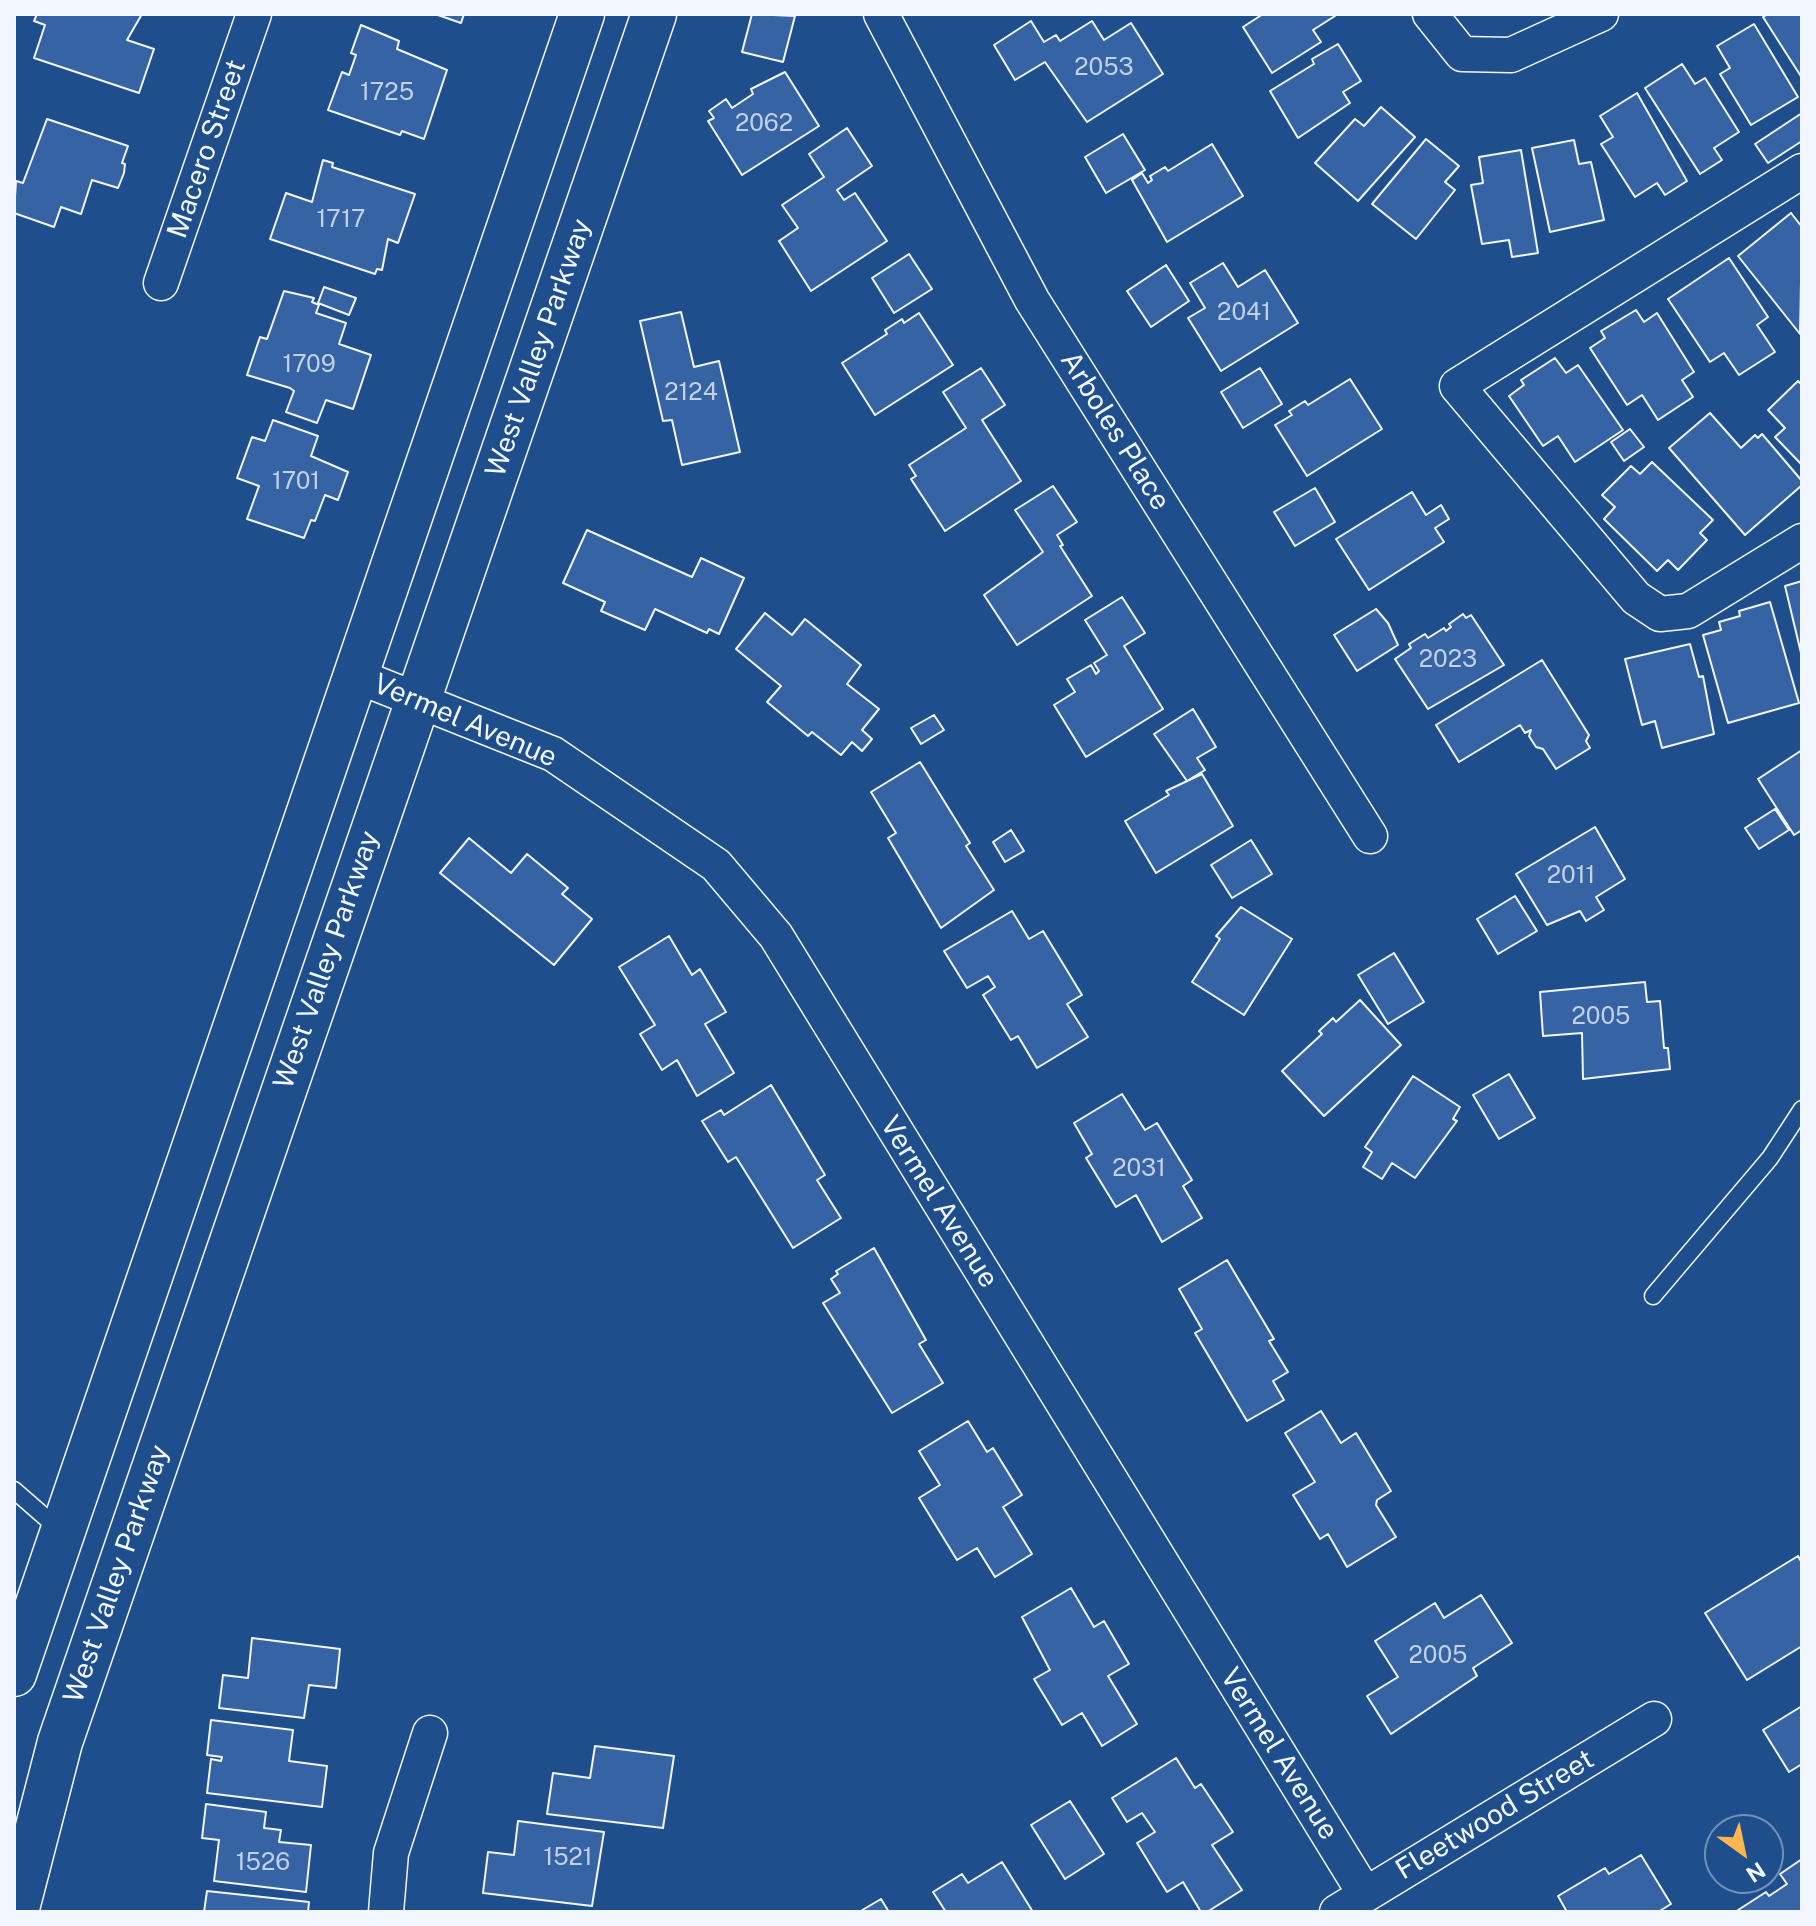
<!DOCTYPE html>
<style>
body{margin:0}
#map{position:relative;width:1816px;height:1926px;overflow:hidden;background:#1f4e8c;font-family:"Public Sans",sans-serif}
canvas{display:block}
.frame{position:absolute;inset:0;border:16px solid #f2f6ff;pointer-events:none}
.north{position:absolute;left:1704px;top:1814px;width:80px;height:80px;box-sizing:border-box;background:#1f4e8c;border:2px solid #7391ba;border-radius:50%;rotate:147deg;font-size:22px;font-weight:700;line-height:32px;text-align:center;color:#f2f6ff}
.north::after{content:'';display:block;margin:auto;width:28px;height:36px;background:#ffb74d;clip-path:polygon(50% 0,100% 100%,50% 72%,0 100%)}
</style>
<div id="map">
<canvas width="1816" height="1926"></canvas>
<div class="frame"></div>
<div class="north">N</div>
</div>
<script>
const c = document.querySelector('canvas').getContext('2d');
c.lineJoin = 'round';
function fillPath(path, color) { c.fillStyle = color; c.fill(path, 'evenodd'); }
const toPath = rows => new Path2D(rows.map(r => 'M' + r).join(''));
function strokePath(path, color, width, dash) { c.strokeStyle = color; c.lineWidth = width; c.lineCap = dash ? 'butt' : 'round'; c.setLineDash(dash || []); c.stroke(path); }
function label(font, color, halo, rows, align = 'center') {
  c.font = font + ' "Public Sans",sans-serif'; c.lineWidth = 6; c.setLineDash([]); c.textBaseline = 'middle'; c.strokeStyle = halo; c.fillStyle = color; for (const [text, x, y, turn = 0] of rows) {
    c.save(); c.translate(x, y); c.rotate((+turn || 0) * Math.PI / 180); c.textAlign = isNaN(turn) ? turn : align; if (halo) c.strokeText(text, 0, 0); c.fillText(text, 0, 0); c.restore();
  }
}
const building = toPath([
 [37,14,142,14,127,40,154,49,139,93,34,58,45,25,34,21,37,14],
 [435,14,464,14,461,23,435,14],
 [752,14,795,16,783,62,742,52,752,14],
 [1263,14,1334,14,1335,16,1313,30,1321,42,1272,73,1243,27,1263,14],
 [1768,14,1802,14,1802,78,1763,17,1768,14],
 [1031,21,1044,42,1056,35,1060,41,1092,21,1104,40,1131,23,1163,74,1087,122,1045,62,1015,80,994,45,1031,21],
 [1754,24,1798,97,1751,125,1720,74,1730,68,1717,46,1754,24],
 [361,25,399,41,397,49,447,70,424,139,402,131,400,135,328,110,342,72,349,75,356,55,351,53,361,25],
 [1338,44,1361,81,1343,92,1350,103,1298,138,1270,91,1314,64,1312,59,1338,44],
 [1682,64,1695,84,1705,78,1739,132,1714,148,1722,160,1700,174,1645,88,1682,64],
 [785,72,819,126,742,175,708,121,714,118,709,111,726,99,732,108,753,94,751,89,785,72],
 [1637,93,1687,181,1665,195,1657,183,1635,197,1601,144,1613,137,1600,116,1637,93],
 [1381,107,1415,137,1358,201,1315,163,1355,119,1364,126,1381,107],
 [1802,113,1802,141,1768,163,1755,144,1802,113],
 [47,119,128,146,122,163,125,164,124,173,118,188,92,180,81,214,61,207,54,227,14,213,16,181,23,183,47,119],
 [847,128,872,166,837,190,844,200,855,193,887,241,811,291,779,241,798,228,782,205,824,177,809,154,847,128],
 [1123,134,1145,170,1106,193,1085,157,1123,134],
 [1426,139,1459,166,1445,182,1455,190,1416,239,1372,204,1426,139],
 [1574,140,1579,164,1591,162,1604,220,1550,232,1532,148,1574,140],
 [1212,144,1243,196,1167,242,1132,180,1142,173,1148,183,1152,180,1150,176,1165,167,1168,171,1212,144],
 [1521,150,1538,253,1512,257,1509,240,1482,244,1471,185,1483,183,1479,157,1521,150],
 [323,160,333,163,332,167,415,194,398,243,388,239,382,270,377,269,375,274,270,239,286,193,312,202,323,160],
 [1791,213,1802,227,1800,334,1738,256,1791,213],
 [909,254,932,289,894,313,872,278,909,254],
 [1729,258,1768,317,1757,325,1775,352,1739,375,1724,353,1710,362,1668,299,1729,258],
 [1223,263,1238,287,1265,270,1298,323,1221,371,1188,318,1205,308,1190,283,1223,263],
 [1166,265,1189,301,1151,327,1127,291,1166,265],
 [324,287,356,298,349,315,318,303,324,287],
 [284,291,314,298,312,302,319,305,316,313,346,323,339,344,371,355,353,409,326,400,317,423,286,412,294,391,290,388,247,375,260,337,267,339,284,291],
 [1636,310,1644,322,1657,313,1694,372,1682,380,1693,397,1658,420,1642,395,1627,405,1590,348,1605,338,1601,331,1636,310],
 [681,312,694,367,719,361,740,452,682,465,672,420,663,421,640,321,681,312],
 [919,313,953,365,875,415,842,363,887,334,885,330,902,319,904,323,919,313],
 [1555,358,1566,373,1578,365,1623,430,1575,462,1558,436,1543,446,1509,396,1524,385,1521,380,1555,358],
 [981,368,1005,405,982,420,1021,481,945,531,911,479,916,476,909,465,966,428,943,392,981,368],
 [1260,368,1282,404,1243,428,1221,392,1260,368],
 [1350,379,1382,429,1307,476,1275,425,1292,415,1289,411,1305,401,1308,405,1350,379],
 [1798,381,1802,385,1802,465,1775,437,1785,428,1768,410,1798,381],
 [1710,413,1741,448,1755,435,1758,438,1762,434,1802,481,1801,486,1745,535,1669,448,1710,413],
 [273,420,318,436,311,456,348,472,338,500,325,495,315,521,311,520,304,538,247,519,259,486,237,478,252,437,265,441,273,420],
 [1630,429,1644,447,1624,461,1611,442,1630,429],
 [1652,462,1713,520,1700,533,1707,540,1678,570,1668,560,1657,571,1604,519,1615,507,1602,495,1631,466,1640,474,1652,462],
 [1053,486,1077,522,1057,535,1063,545,1060,546,1092,596,1017,645,984,595,1043,552,1015,510,1053,486],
 [1315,488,1335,522,1295,546,1274,512,1315,488],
 [1412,492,1426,515,1441,505,1449,519,1435,528,1444,542,1369,590,1336,539,1412,492],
 [587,530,692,577,701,558,744,578,719,634,709,629,707,633,655,609,645,630,601,611,605,602,563,583,587,530],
 [1802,573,1802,652,1801,653,1785,586,1802,581,1802,573],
 [1122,597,1145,633,1124,646,1163,709,1086,757,1054,705,1075,692,1067,679,1091,665,1096,674,1099,671,1094,663,1107,655,1085,620,1122,597],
 [1770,602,1799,703,1728,723,1703,635,1721,630,1719,622,1740,616,1739,611,1770,602],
 [1376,609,1388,623,1398,645,1357,671,1334,635,1376,609],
 [765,613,792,635,805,619,861,665,847,684,879,709,862,730,872,739,862,751,852,742,841,755,812,732,808,736,767,702,781,686,736,649,765,613],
 [1463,614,1466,618,1471,615,1504,665,1428,709,1395,659,1411,648,1409,644,1425,634,1428,638,1444,628,1446,631,1451,627,1449,624,1463,614],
 [1690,644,1699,677,1703,676,1714,734,1662,748,1655,721,1642,725,1625,659,1690,644],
 [1542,660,1589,735,1586,741,1590,748,1556,769,1543,749,1536,747,1529,736,1531,730,1525,733,1520,725,1459,762,1436,725,1542,660],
 [1193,709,1216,747,1197,758,1205,770,1187,781,1154,734,1193,709],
 [934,715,944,730,921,744,911,728,934,715],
 [1802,750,1802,830,1794,835,1758,779,1802,750],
 [920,762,970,843,966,846,994,890,941,928,888,838,896,833,871,792,920,762],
 [1202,774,1233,826,1156,873,1125,821,1169,795,1166,791,1202,774],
 [1775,809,1789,830,1759,849,1745,828,1775,809],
 [1595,827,1625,879,1596,897,1604,910,1586,921,1580,911,1547,925,1516,874,1595,827],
 [1011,830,1024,851,1005,862,993,842,1011,830],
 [469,838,511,873,527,854,568,888,562,894,592,919,554,965,440,873,469,838],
 [1251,840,1272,874,1232,898,1211,865,1251,840],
 [1515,896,1537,931,1498,954,1477,919,1515,896],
 [1241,907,1292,939,1244,1015,1192,982,1220,939,1216,936,1241,907],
 [1012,911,1029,939,1043,931,1082,995,1067,1004,1088,1037,1037,1068,1018,1036,1011,1040,983,995,995,987,988,976,967,988,944,951,1012,911],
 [669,936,692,975,700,969,726,1012,705,1024,734,1073,697,1096,677,1060,662,1070,640,1034,655,1025,619,967,669,936],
 [1394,953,1424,1002,1388,1024,1358,975,1394,953],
 [1645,982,1647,1002,1660,1001,1664,1048,1668,1048,1670,1069,1583,1079,1582,1033,1543,1036,1540,992,1645,982],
 [1360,1000,1401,1045,1324,1116,1282,1071,1322,1034,1319,1031,1333,1018,1336,1022,1360,1000],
 [1509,1074,1535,1118,1499,1139,1473,1095,1509,1074],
 [1413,1076,1460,1107,1453,1119,1457,1121,1415,1178,1392,1163,1382,1179,1363,1167,1372,1152,1365,1147,1413,1076],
 [771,1085,825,1175,817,1180,841,1218,793,1248,736,1157,728,1162,702,1121,721,1110,724,1115,771,1085],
 [1122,1094,1145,1130,1157,1123,1192,1180,1183,1186,1202,1218,1162,1242,1136,1195,1116,1207,1086,1158,1092,1154,1074,1123,1122,1094],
 [874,1248,926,1340,919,1344,943,1383,892,1413,823,1303,840,1293,831,1279,838,1274,836,1271,874,1248],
 [1227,1260,1274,1339,1269,1341,1288,1372,1273,1381,1284,1400,1247,1421,1195,1333,1202,1329,1179,1289,1227,1260],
 [1321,1411,1341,1443,1356,1433,1391,1491,1377,1500,1376,1505,1396,1537,1347,1567,1328,1534,1320,1539,1293,1495,1315,1482,1285,1433,1321,1411],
 [968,1421,987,1452,993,1448,1022,1495,1003,1507,1032,1554,995,1577,977,1548,957,1560,919,1498,940,1485,919,1451,968,1421],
 [1798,1556,1802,1563,1802,1646,1747,1680,1705,1613,1798,1556],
 [1071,1588,1094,1627,1104,1621,1129,1664,1108,1676,1137,1724,1102,1746,1082,1713,1062,1725,1034,1679,1050,1670,1022,1617,1071,1588],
 [1481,1595,1512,1643,1473,1668,1477,1676,1391,1734,1367,1696,1398,1677,1375,1641,1435,1603,1444,1618,1481,1595],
 [252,1638,340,1649,336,1688,309,1685,304,1718,219,1708,223,1675,248,1678,252,1638],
 [1802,1706,1802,1764,1789,1772,1763,1730,1802,1706],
 [211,1720,293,1730,289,1761,327,1766,322,1807,207,1793,211,1759,221,1761,222,1757,207,1755,211,1720],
 [595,1746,674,1756,663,1828,547,1814,553,1773,590,1778,595,1746],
 [1176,1758,1195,1788,1201,1784,1233,1832,1212,1845,1242,1890,1207,1912,1201,1912,1183,1882,1167,1892,1137,1843,1155,1832,1142,1813,1127,1822,1112,1798,1176,1758],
 [1070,1801,1104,1854,1065,1879,1031,1825,1070,1801],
 [206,1804,266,1812,264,1828,281,1830,279,1842,311,1845,306,1892,214,1881,219,1840,202,1838,206,1804],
 [518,1821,604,1832,592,1906,483,1893,488,1852,514,1855,518,1821],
 [1641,1855,1671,1904,1658,1912,1567,1912,1558,1896,1605,1868,1609,1874,1641,1855],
 [1802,1859,1802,1912,1735,1912,1766,1892,1769,1896,1787,1884,1780,1874,1802,1859],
 [1002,1862,1033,1912,946,1912,933,1892,962,1874,968,1883,1002,1862],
 [207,1891,309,1902,308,1912,204,1912,207,1891],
 [881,1899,889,1912,859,1912,881,1899]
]);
fillPath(building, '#3563a3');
strokePath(building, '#f2f6ff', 2);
const service = toPath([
 [1653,1296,1770,1158,1802,1109],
 [14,1490,61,1531]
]);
const minor = toPath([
 [881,14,1032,300,1370,836],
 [1430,14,1462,54,1511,55,1601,14],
 [1802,171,1457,386,1636,598,1660,614,1688,611,1802,541],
 [161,283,254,14],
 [357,676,553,754,716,865,776,936,1365,1894],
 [386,1912,391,1853,430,1733],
 [1337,1912,1654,1719]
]);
const primary = toPath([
 [14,1674,582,14],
 [16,1912,60,1742,654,14]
]);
strokePath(service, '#f2f6ff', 19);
strokePath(minor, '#f2f6ff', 37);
strokePath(primary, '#f2f6ff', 47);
strokePath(service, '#1f4e8c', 16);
strokePath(minor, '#1f4e8c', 34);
strokePath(primary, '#1f4e8c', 44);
label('24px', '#c3d1e8', null, [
 ["2053",1104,68],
 ["1725",387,93],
 ["2062",764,124],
 ["1717",341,220],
 ["2041",1244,313],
 ["1709",309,365],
 ["2124",691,393],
 ["1701",296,482],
 ["2023",1448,660],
 ["2011",1571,876],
 ["2005",1601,1017],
 ["2031",1139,1169],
 ["2005",1438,1656],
 ["1521",568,1858],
 ["1526",263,1863]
]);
label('28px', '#f2f6ff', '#1f4e8c', [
 ["Macero Street",207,149,-71],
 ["West Valley Parkway",539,348,-71],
 ["Arboles Place",1115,431,58],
 ["Vermel Avenue",465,721,23],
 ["West Valley Parkway",327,960,-71],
 ["Vermel Avenue",939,1202,58],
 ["West Valley Parkway",117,1574,-71],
 ["Vermel Avenue",1279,1754,58],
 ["Fleetwood Street",1495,1815,-31]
]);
</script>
